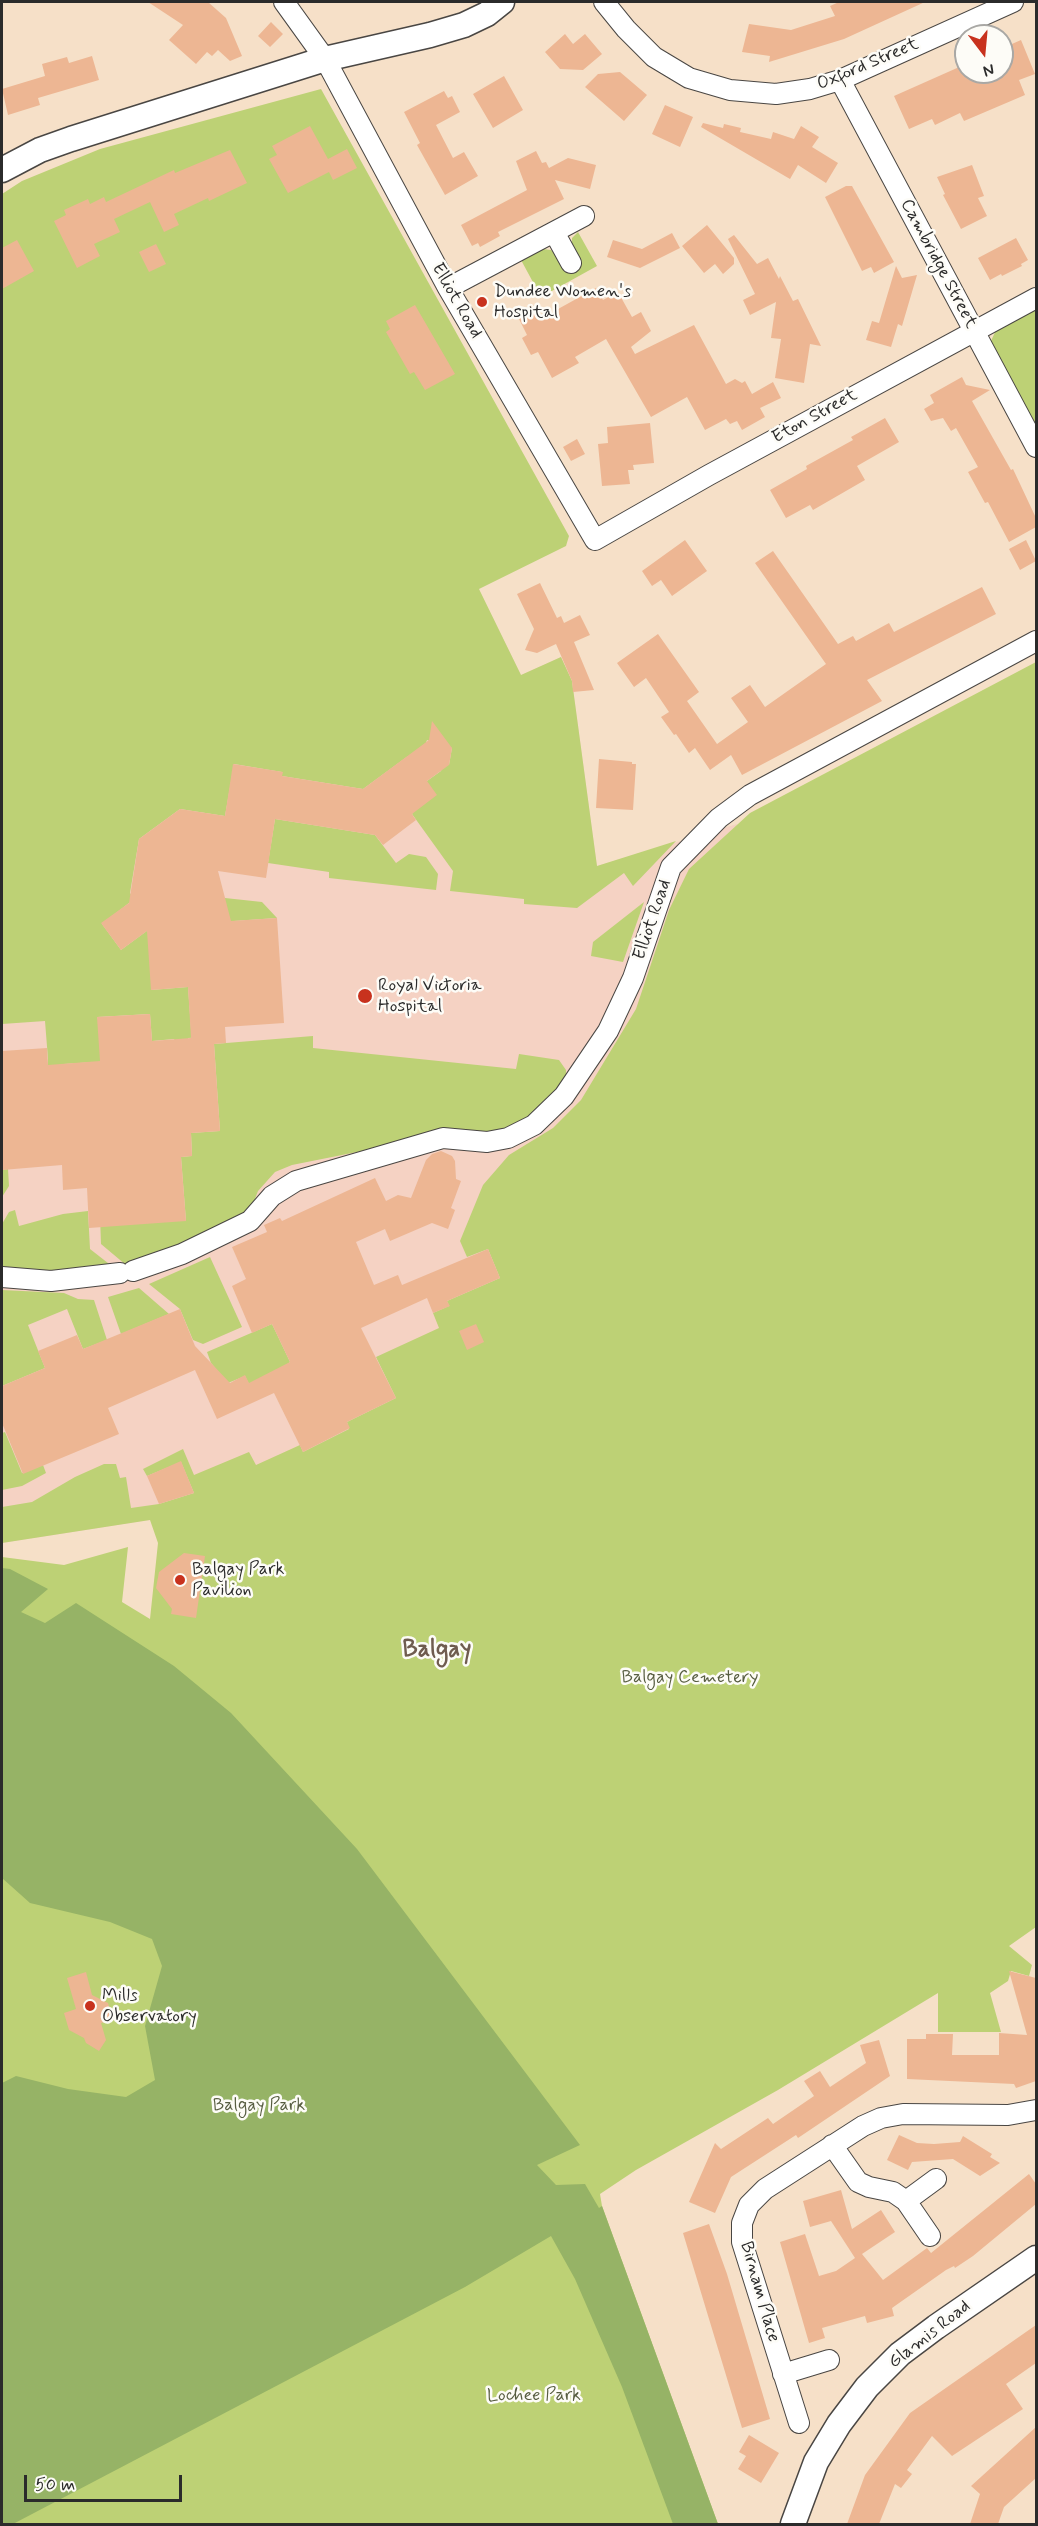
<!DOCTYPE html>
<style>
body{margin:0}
#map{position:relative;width:1038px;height:2526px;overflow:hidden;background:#f6e0c8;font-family:Mynerve,sans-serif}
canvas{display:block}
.frame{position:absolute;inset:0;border:3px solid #2b2b2b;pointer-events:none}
.north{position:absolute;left:954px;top:24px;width:60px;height:60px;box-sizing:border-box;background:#fdfcf7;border:2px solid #a9a8a5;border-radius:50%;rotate:164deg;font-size:16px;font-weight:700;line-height:24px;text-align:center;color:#2b2b2b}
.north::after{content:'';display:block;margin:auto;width:21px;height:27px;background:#c8321e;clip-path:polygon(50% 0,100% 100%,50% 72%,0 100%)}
.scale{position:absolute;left:24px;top:2475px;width:158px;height:27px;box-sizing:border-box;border:3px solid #2b2b2b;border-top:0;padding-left:8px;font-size:18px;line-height:21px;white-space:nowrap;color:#2b2b2b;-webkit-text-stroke:4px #fdfcf7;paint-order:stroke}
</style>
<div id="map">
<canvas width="1038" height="2526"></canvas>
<div class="frame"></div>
<div class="north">N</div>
<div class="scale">50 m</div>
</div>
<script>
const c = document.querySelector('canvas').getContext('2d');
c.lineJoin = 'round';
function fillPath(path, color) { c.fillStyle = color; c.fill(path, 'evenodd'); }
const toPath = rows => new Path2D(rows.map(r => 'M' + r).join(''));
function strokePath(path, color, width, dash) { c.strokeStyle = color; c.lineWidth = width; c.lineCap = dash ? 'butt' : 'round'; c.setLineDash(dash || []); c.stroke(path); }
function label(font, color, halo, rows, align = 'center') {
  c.font = font + ' Mynerve,sans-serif'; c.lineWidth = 5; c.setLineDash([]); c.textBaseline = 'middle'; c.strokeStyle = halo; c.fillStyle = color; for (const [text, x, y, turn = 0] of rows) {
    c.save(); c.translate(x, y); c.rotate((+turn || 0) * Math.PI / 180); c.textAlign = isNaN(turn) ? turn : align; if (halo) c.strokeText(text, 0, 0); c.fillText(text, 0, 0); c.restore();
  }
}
fillPath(toPath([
 [493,618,521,675,561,657,572,681,597,866,737,824,718,902,803,1240,150,1520,2,1543,2,859]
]), '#f5d2c3');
fillPath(toPath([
 [321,89,569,536,566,546,479,589,521,675,561,657,572,681,597,866,676,841,633,886,624,873,577,908,524,904,524,899,450,891,453,871,412,814,427,781,441,771,442,765,449,765,452,748,427,740,417,768,408,756,363,789,282,776,282,772,234,764,225,816,180,809,139,839,130,893,134,899,102,924,121,950,182,905,151,990,188,987,191,1029,203,1037,188,1038,191,1076,174,1039,152,1041,150,1014,97,1017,120,1084,94,1062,64,1064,44,1112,48,1059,45,1021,2,1024,2,194,22,181,100,149],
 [578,232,597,266,541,297,521,260,543,249,551,250,557,255,572,246,572,238],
 [1036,307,1036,430,990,343,997,328],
 [1036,662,1036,1927,1009,1946,1032,1965,1029,1976,1011,1971,1008,1981,990,1993,1001,2032,938,2032,938,1993,778,2090,636,2170,600,2194,602,2206,718,2524,2,2524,2,1557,64,1565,128,1547,122,1602,150,1619,158,1543,150,1520,2,1543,2,1507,32,1502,75,1477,104,1464,116,1464,120,1478,126,1477,131,1508,159,1504,194,1493,181,1462,147,1476,143,1469,183,1449,194,1475,249,1452,256,1465,300,1445,303,1452,349,1429,347,1422,396,1398,376,1357,439,1328,433,1313,449,1306,447,1301,500,1278,488,1249,467,1257,460,1241,483,1185,509,1155,553,1128,581,1100,636,1009,669,910,689,869,750,813],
 [275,819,375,835,396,863,409,854,426,857,438,874,436,890,329,878,329,872,268,863],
 [225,898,262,902,277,918,205,923,218,899],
 [644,902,623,962,591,956,593,942],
 [313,1036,313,1048,516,1069,519,1054,559,1060,566,1070,566,1083,534,1116,506,1129,407,1142,292,1165,275,1172,258,1191,249,1214,180,1248,126,1265,101,1244,99,1187,186,1221,181,1157,192,1156,191,1133,220,1131,214,1044],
 [8,1169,9,1186,2,1197,2,1170],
 [15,1210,19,1226,63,1214,88,1211,90,1249,113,1267,29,1273,2,1269,2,1224,9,1212],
 [210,1257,242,1327,203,1344,193,1340,180,1309,149,1284],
 [139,1288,169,1314,121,1334,108,1297],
 [2,1290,64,1293,78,1299,94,1300,107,1340,83,1349,67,1309,28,1325,45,1368,2,1386],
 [272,1324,290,1362,253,1393,245,1376,228,1383,211,1363,207,1352],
 [5,1432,22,1473,43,1465,46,1473,22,1486,2,1490,2,1433]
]), '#bdd175');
fillPath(toPath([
 [2,1568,10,1569,48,1589,21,1612,45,1623,76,1603,174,1666,231,1713,357,1849,580,2145,537,2165,556,2185,585,2184,599,2208,602,2206,718,2524,673,2524,622,2387,575,2279,551,2236,465,2287,13,2524,2,2524,2,2083,16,2076,68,2089,126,2097,155,2080,145,2026,162,1966,152,1939,110,1922,30,1903,2,1878]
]), '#96b366');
fillPath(toPath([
 [148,2,208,2,226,18,242,56,230,61,218,50,212,56,207,52,196,64,169,40,183,25],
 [839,2,925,2,844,39,769,62,770,56,742,52,749,24,791,30,835,16,830,6],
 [271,22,283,34,270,47,258,36],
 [565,34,573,44,585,34,602,54,583,70,560,69,545,52],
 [1021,40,1035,74,1019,80,1025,95,964,121,960,113,935,125,932,119,909,129,894,96,966,64,966,72,1002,72,1002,41,1005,47],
 [92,56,99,80,38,98,40,105,8,115,2,89,45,76,42,64,67,57,69,63],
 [620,72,647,95,624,121,585,87,598,74],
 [504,76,523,110,493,128,473,94],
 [444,91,448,98,452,96,460,112,436,125,453,158,464,152,478,176,445,195,417,145,420,143,404,112],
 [665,105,693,117,680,147,652,134],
 [703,123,723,128,724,124,741,128,740,132,771,139,773,132,794,139,801,126,819,137,812,147,838,163,826,183,798,165,790,179,701,127],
 [310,126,328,159,347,149,357,168,333,180,329,172,288,193,269,159,277,155,272,146],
 [230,150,247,183,209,201,208,198,174,214,179,225,164,232,150,202,114,219,120,232,94,244,100,256,77,268,54,221,66,215,64,210,88,199,90,204,104,197,106,202,174,170,175,173],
 [536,151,542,163,546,162,549,168,568,158,596,165,590,189,555,180,564,199,498,232,500,236,480,247,478,243,472,246,461,225,527,190,516,161],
 [972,165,984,196,978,198,987,216,961,229,943,195,945,194,937,177],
 [846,186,852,186,894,262,874,273,871,267,862,271,825,197],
 [707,225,734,258,734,264,723,274,715,264,704,273,682,246],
 [672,233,680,248,640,268,607,257,613,240,642,249],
 [734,235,757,264,768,258,779,279,780,276,793,301,798,299,821,346,810,344,804,383,775,378,781,339,771,338,776,302,750,315,743,300,755,294,728,239],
 [1016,238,1028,260,1021,264,1022,266,1002,276,1001,274,990,280,978,258],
 [17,240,34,271,2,289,2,248],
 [156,244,166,264,149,272,139,252],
 [896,266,902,278,917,275,902,326,898,324,891,347,866,340,872,321,879,323],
 [596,288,603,300,618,292,632,317,641,312,651,331,631,347,635,354,694,325,726,384,735,379,742,383,745,381,752,394,773,382,781,398,760,408,765,417,742,430,737,421,730,424,726,419,705,430,687,397,651,417,606,339,575,357,579,363,552,378,538,352,531,355,522,338,527,335,518,317,534,308,540,319],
 [415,305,455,374,425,390,414,372,410,374,386,332,390,329,386,321],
 [962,377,966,385,990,390,972,401,1011,470,1013,469,1036,518,1036,527,1009,542,988,502,985,503,968,472,978,467,956,428,951,431,943,418,931,421,924,409,934,403,930,395],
 [885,418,899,442,857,466,865,480,813,510,810,505,786,518,770,490,807,469,806,466,853,440,851,437],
 [650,423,654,463,633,465,634,470,628,470,630,484,602,486,598,444,608,443,607,427],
 [577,439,585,454,571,461,563,447],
 [685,540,707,571,672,596,661,580,652,586,642,571],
 [1026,540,1036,561,1020,570,1009,549],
 [773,551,838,644,853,636,856,641,889,623,894,632,982,587,996,614,867,680,882,701,742,775,731,755,710,770,695,748,689,753,676,734,674,735,661,717,669,712,646,678,634,687,617,663,658,634,699,692,687,701,717,744,748,722,731,698,750,685,765,707,826,664,755,563],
 [540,583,557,618,561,616,564,623,580,615,590,635,574,642,594,690,573,692,572,681,556,644,537,653,525,650,534,629,517,594],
 [432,721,452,748,449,765,427,781,437,795,412,814,416,820,383,845,375,835,275,819,266,878,218,871,231,921,277,918,284,1023,225,1027,226,1043,214,1044,220,1131,191,1133,192,1156,181,1157,186,1221,89,1228,87,1188,63,1190,62,1165,2,1170,2,1051,47,1048,48,1065,100,1061,97,1017,150,1014,152,1041,191,1038,188,987,151,990,147,931,121,950,101,923,129,903,139,839,180,809,225,816,233,764,283,772,282,776,363,789,429,740],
 [599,759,632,762,632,764,636,764,633,810,596,808],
 [441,1151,452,1156,455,1161,456,1179,461,1181,451,1208,455,1210,448,1229,432,1223,390,1241,385,1229,356,1242,374,1285,398,1275,402,1285,488,1249,500,1278,447,1301,450,1306,433,1313,427,1298,361,1328,396,1398,347,1422,350,1428,303,1452,274,1393,217,1419,195,1370,108,1408,119,1434,23,1474,2,1423,2,1386,45,1368,38,1351,77,1335,83,1349,180,1309,195,1346,230,1383,245,1375,249,1383,290,1362,272,1324,252,1333,232,1286,246,1279,232,1247,267,1232,264,1225,280,1218,282,1221,375,1178,386,1201,398,1195,411,1198,426,1160,432,1154],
 [476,1324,484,1342,467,1350,459,1331],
 [181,1461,194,1493,159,1504,147,1476],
 [184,1553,205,1556,196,1618,171,1614,172,1609,156,1588,159,1572],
 [1009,1971,1036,1978,1036,2081,1016,2088,1014,2084,907,2079,907,2039,926,2039,926,2034,953,2034,952,2055,999,2055,999,2033,1027,2035],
 [86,1972,92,1995,108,2003,113,2020,101,2023,106,2040,99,2051,86,2043,84,2038,69,2030,64,2013,76,2009,67,1978],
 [879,2040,890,2076,798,2138,796,2135,731,2177,715,2213,689,2202,715,2143,721,2149,768,2118,773,2124,814,2096,804,2081,820,2071,830,2087,866,2063,860,2045],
 [899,2135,917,2143,934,2144,960,2142,963,2136,992,2154,990,2157,1000,2163,980,2176,953,2159,912,2162,908,2170,887,2160],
 [1029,2174,1036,2184,1036,2204,973,2256,955,2268,954,2266,946,2270,892,2308,894,2316,867,2323,865,2316,822,2328,825,2338,809,2343,780,2242,805,2234,819,2276,836,2271,855,2258,831,2221,810,2227,803,2201,841,2190,852,2229,881,2210,895,2232,862,2254,883,2280,927,2248,931,2253],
 [709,2224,727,2274,770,2419,742,2428,683,2233],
 [1036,2325,1036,2363,1006,2384,1023,2409,952,2456,932,2436,907,2470,912,2474,901,2488,895,2484,879,2524,847,2524,865,2475,910,2413],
 [1036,2427,1036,2478,1004,2507,998,2524,970,2524,980,2494,971,2486],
 [749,2435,779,2453,761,2483,738,2469,746,2456,739,2452]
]), '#edb693');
const minor = toPath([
 [284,2,325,59,448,288,595,540,709,475,1036,298],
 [604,2,626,29,654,57,689,78,730,90,776,94,810,89,840,80,1013,2],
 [840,80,1036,447],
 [554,232,571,263],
 [448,288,584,216],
 [133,1271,182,1254,250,1221,272,1196,296,1181,443,1138,487,1142,508,1138,534,1125,564,1096,608,1031,633,978,671,867,719,818,750,795,1036,641],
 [2,1277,51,1281,120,1273],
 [832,2145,858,2182,869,2187,893,2192,906,2201,930,2236],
 [906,2201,936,2179],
 [783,2374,829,2360],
 [799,2423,742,2242,742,2223,749,2205,765,2189,863,2126,881,2118,903,2114,1008,2115,1036,2110]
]);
const tertiary = toPath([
 [2,170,40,150,71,139,325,59,430,35,464,25,487,14,502,2],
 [793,2524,816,2462,839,2424,867,2387,900,2354,936,2327,1036,2258]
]);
strokePath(minor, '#494643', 22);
strokePath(tertiary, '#494643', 27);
strokePath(minor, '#fff', 20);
strokePath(tertiary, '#fff', 24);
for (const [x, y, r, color] of [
 [482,302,6,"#c8321e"],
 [365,996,8,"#c8321e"],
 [180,1580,6,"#c8321e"],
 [90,2006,6,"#c8321e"]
]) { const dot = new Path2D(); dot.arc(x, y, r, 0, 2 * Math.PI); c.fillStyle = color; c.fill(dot); strokePath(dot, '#fdfcf7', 2); }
label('18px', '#2b2b2b', '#fdfcf7', [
 ["Oxford Street",868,65,-23],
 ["Cambridge Street",938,264,62],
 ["Elliot Road",456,301,60],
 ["Eton Street",815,417,-29],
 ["Elliot Road",653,920,-71],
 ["Birnam Place",759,2292,74],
 ["Glamis Road",930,2335,-38]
]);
label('18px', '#2b2b2b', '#fdfcf7', [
 ["Dundee Women's",494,292],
 ["Hospital",494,313],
 ["Royal Victoria",378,986],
 ["Hospital",378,1007],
 ["Balgay Park",192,1570],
 ["Pavilion",192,1591],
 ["Mills",102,1996],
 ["Observatory",102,2017]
], 'left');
label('18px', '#575d41', '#fdfcf7', [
 ["Balgay Cemetery",690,1678],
 ["Balgay Park",259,2106],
 ["Lochee Park",534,2396]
]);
label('bold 24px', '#6f5c4f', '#fdfcf7', [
 ["Balgay",437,1651]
]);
</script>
